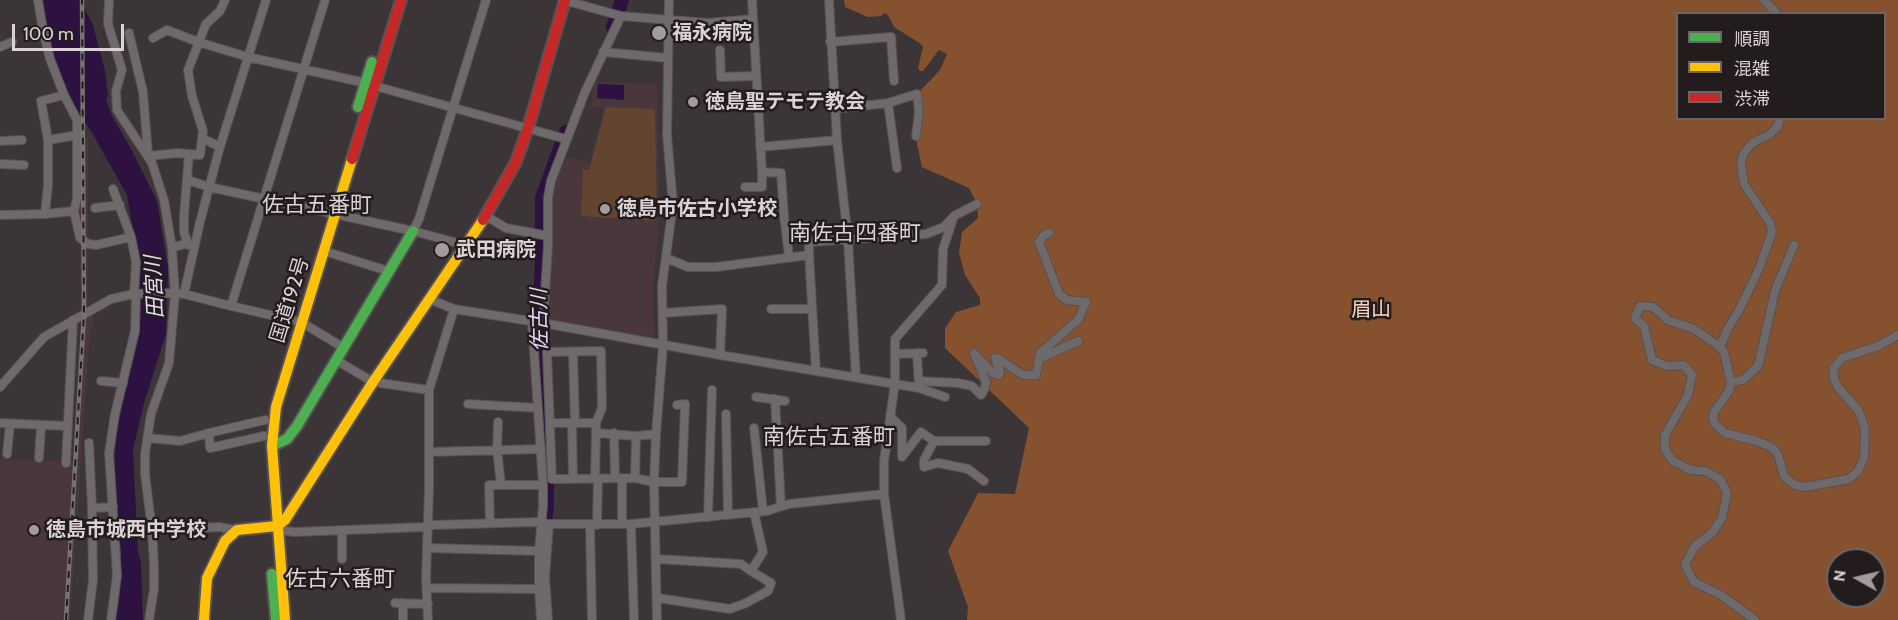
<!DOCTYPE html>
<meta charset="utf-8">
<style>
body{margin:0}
#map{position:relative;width:1898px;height:620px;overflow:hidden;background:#3c3537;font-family:Cabin,"Noto Sans JP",sans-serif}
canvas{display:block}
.legend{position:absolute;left:1676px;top:12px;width:210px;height:108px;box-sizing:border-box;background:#221c1d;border:2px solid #6c6567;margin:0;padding:8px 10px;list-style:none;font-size:18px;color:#dbd2d5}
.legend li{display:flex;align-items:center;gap:12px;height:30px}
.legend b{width:30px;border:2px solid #6c6567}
.north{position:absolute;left:1826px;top:548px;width:60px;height:60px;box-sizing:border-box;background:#221c1d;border:2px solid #6c6567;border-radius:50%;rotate:278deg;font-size:16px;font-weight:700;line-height:24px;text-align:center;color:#dbd2d5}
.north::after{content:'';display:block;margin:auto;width:21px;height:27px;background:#a39b9e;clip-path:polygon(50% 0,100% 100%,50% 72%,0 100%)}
.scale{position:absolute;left:12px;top:24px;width:112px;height:27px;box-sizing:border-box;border:3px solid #dbd2d5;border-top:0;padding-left:8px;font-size:18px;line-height:21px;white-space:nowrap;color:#dbd2d5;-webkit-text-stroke:4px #221c1d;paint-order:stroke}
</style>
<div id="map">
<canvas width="1898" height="620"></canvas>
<ul class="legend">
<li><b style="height:8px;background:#4caf50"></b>順調</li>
<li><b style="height:8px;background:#ffc107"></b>混雑</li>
<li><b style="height:8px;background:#c62828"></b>渋滞</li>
</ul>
<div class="north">N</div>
<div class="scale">100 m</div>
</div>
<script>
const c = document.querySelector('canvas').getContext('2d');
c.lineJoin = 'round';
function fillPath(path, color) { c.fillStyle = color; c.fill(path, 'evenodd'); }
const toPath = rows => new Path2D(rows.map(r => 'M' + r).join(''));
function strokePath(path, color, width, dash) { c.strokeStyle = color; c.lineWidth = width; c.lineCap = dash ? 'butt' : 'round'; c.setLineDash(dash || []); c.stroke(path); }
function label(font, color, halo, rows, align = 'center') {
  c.font = font + ' Cabin,"Noto Sans JP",sans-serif'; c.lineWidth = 5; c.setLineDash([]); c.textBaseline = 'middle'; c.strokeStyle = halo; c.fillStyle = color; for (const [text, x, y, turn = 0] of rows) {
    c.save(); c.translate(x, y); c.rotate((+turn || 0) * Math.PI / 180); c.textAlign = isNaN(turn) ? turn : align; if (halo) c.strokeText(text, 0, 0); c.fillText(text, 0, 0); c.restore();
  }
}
fillPath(toPath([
 [593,82,657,84,659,219,653,289,654,339,545,319,551,253,553,199,562,156,590,162,604,108,591,107],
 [79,138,88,138,88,316,93,314,93,329,90,330,70,620,0,620,0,459,73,462,81,316]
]), '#49373b');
fillPath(toPath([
 [606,107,655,109,657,218,654,221,581,216,583,169,589,170]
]), '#634431');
fillPath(toPath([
 [844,0,1898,0,1898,620,967,620,968,607,948,551,978,493,1015,494,1029,428,945,348,945,328,956,312,980,305,980,298,965,275,959,253,962,232,978,218,977,204,969,188,922,167,916,139,919,92,940,70,947,54,939,50,923,71,920,71,918,68,923,47,921,44,894,27,888,15,884,13,881,16,868,17,845,7],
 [1678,14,1884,14,1884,118,1678,118],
 [1838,560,1874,560,1874,596,1838,596]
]), '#85512f');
fillPath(toPath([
 [42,0,80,0,93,25,105,71,108,96,106,100,112,116,130,147,157,201,168,268,166,334,144,403,133,450,138,552,141,563,143,620,116,620,120,595,121,550,113,475,117,428,138,335,139,268,127,195,91,131,61,86],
 [598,84,624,85,624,100,597,98]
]), '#2d1140');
strokePath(toPath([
 [613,27,622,0],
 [544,531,547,503,547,453,538,329,542,264,542,198,566,132]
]), '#2d1140', 14);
const street = toPath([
 [38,0,43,31,50,59,64,95,77,120,77,135,48,140,41,101,64,95],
 [109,0,108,24,122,70,116,91,117,110,152,163,164,200,172,248,187,243],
 [325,0,231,306,301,322,344,348],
 [563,0,621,16,708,23,753,19],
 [752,0,762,172,781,173,784,216,789,257],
 [829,0,837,140,848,240,856,377],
 [1764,0,1777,14],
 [129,33,143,92,148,154],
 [153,38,167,30,198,42,248,57,366,83],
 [830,42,891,37,894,81],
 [0,47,12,42],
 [720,50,721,77,756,76],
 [603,52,668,58],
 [375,86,566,139],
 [888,103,897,168],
 [835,109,888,103,917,94,919,112,916,136],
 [1780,118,1778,126,1769,135,1754,142,1748,148,1743,155,1741,164,1744,184,1770,223,1772,232,1759,269,1738,312,1728,328,1720,347,1724,352,1731,382,1729,391,1714,412,1713,418,1715,424,1725,433,1757,441,1773,448,1778,455,1784,476,1795,485,1805,487,1849,479,1858,471,1864,458,1865,428,1858,410,1837,386,1833,375,1834,368,1842,358,1878,346,1898,335],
 [202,138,220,147],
 [48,140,48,185,45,214,74,211,77,198,77,135],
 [0,141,22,140],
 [760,147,837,140],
 [148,156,178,153,200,155,203,131,192,96,188,70,206,24,220,11,225,0],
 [0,164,24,165],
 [188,180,209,187,413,231,465,245],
 [745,187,762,187,762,172],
 [95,208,120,205],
 [74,211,80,238,88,244,96,245,131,237,113,189],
 [0,215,45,214],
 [486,216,506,228,548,236],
 [413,231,419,219,486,0],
 [131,237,136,262,134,294],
 [188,245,184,232,184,216,189,154],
 [324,251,388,271],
 [809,255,809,242,926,234,944,227,954,216,977,204],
 [666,258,688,267,716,267,809,255,816,371],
 [184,294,200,222,219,150,266,0],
 [429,299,454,309,543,323,720,355,919,388,917,353],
 [771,309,812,309],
 [663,313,722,309,720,355],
 [543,323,548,246,548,198,551,181,585,92,621,16],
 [1720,347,1694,329,1668,320,1653,307,1640,306,1635,318,1644,326,1652,360,1667,366,1684,365,1692,375,1688,395,1665,435,1665,449,1673,461,1691,470,1705,471,1720,479,1727,493,1722,518,1712,533,1695,546,1685,565,1694,582,1721,595,1755,620],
 [573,352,575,423],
 [895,354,923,353],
 [1039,359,1078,341],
 [336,360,373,382,429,390],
 [101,381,123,383],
 [919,381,958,383,972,386,981,395,984,390,986,382,974,353,992,372,999,375,1000,372,995,358,999,359,1023,375,1036,375,1040,353,1078,320,1086,302,1067,300,1059,294,1039,242,1044,235,1049,233],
 [1731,382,1743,380,1756,368,1759,363,1775,291,1794,245],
 [0,387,44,337,111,299,134,294,171,293,184,294,231,306],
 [919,388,945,397],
 [756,397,785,401],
 [775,399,781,506],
 [468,404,538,408],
 [726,414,728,515],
 [890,416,902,428,902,457,921,432,934,441],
 [498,422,497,449,501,485],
 [0,423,67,426],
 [550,423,596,423,602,408,601,351,547,352,552,479,635,478,654,482,682,482,685,404,677,405],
 [572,423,573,479],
 [596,423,596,433,636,436,656,434],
 [754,428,763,511],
 [614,433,615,478],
 [264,436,210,448,209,433,265,420],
 [148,438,180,441,209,433],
 [429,452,541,449],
 [7,454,10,424],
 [39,458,41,426],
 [66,463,73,320],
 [595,478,596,433],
 [635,478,636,436],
 [984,481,968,469,938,463,924,467,924,460,934,441,986,441],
 [92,508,113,507],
 [708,517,712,390],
 [490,523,489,485,543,485],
 [622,524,622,478],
 [631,524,634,620],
 [590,525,592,620],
 [597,525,598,478],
 [278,527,286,531,295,532,424,527,433,525,536,522,549,524,631,524,767,511,789,504,884,494],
 [152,530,219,527,237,530],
 [427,548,539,551],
 [342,559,342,530],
 [657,559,741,564,751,571,763,552,754,512],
 [427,588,539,589,539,551,543,505,543,485,532,321],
 [539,589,541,620],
 [658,598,730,609,746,603,768,591,771,583,751,571],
 [395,603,428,604],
 [88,620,93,580,92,508,89,443],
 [111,620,117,575,109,453,115,414,135,331,136,294],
 [149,620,154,589,154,566,152,530,145,474,145,454,151,414,169,363,175,294,172,248],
 [403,620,403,603],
 [428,620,426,578,429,490,429,390,454,309],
 [548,620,545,577,549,524],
 [657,620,654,482,656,434,663,345,662,286,673,204,667,135,669,0],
 [901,620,884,494,884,461,895,383,895,339,942,285,943,249,954,216]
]);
const fast = toPath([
 [358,107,372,62],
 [272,446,287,439,297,426,413,231],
 [272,574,276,620]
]);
const slow = toPath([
 [204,620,207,578,225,541,237,530,277,526,285,520,373,382,483,220],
 [285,620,272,446,276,407,352,159]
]);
const jam = toPath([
 [352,159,401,0],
 [483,220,516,162,528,128,565,0]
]);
strokePath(street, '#585153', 10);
strokePath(fast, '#585153', 14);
strokePath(slow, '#585153', 14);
strokePath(jam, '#585153', 14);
strokePath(street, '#6e696a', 8);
strokePath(fast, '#4caf50', 10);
strokePath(slow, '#ffc107', 10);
strokePath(jam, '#c62828', 10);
const rail = toPath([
 [66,620,84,314,82,0]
]);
strokePath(rail, '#787273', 4.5);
strokePath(rail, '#221c1d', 2, [7]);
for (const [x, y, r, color] of [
 [659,33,8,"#a39b9e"],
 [693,102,6,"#a39b9e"],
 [605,209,6,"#a39b9e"],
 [442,250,8,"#a39b9e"],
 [34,530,6,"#a39b9e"]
]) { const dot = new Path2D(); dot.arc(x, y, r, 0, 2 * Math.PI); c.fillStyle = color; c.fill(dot); strokePath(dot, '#221c1d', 2); }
label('bold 20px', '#dbd2d5', '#221c1d', [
 ["福永病院",672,33],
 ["徳島聖テモテ教会",705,102],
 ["徳島市佐古小学校",617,209],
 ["武田病院",456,250],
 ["徳島市城西中学校",46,530]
], 'left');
label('20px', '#dbd2d5', '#221c1d', [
 ["国道192号",290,300,-73]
]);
label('20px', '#fad6c0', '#221c1d', [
 ["眉山",1371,310]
]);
label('italic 21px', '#e7d7f9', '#221c1d', [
 ["田宮川",155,287,-93],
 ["佐古川",540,320,-91]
]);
label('22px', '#dbd2d5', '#221c1d', [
 ["佐古五番町",317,206],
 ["南佐古四番町",855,234],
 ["南佐古五番町",829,438],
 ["佐古六番町",340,580]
]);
</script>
